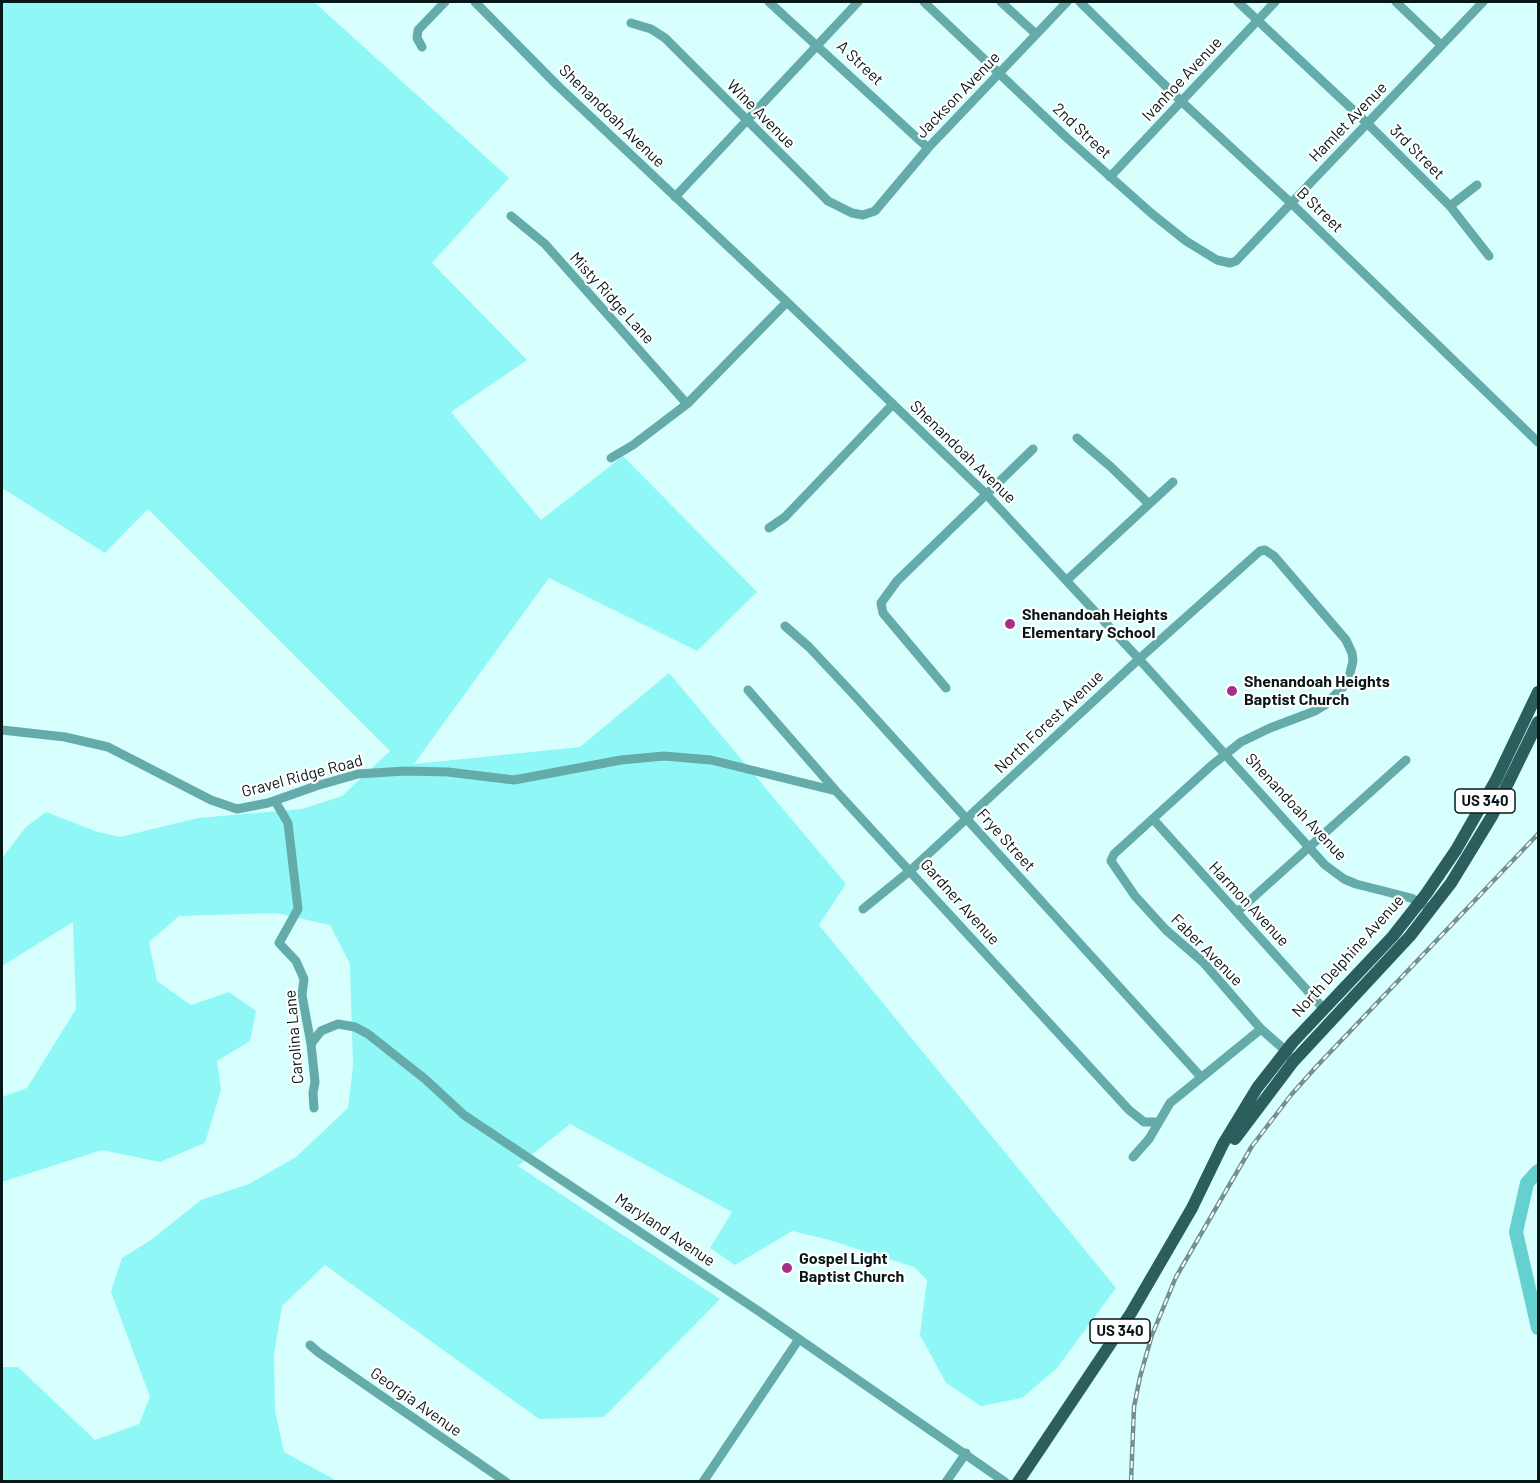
<!DOCTYPE html>
<style>
body{margin:0}
#map{position:relative;width:1540px;height:1483px;overflow:hidden;background:#d6fffe;font-family:Barlow,sans-serif}
canvas{display:block}
.frame{position:absolute;inset:0;border:3px solid #081717;pointer-events:none}
</style>
<div id="map">
<canvas width="1540" height="1483"></canvas>
<div class="frame"></div>
</div>
<script>
const c = document.querySelector('canvas').getContext('2d');
c.lineJoin = 'round';
function fillPath(path, color) { c.fillStyle = color; c.fill(path, 'evenodd'); }
const toPath = rows => new Path2D(rows.map(r => 'M' + r).join(''));
function strokePath(path, color, width, dash) { c.strokeStyle = color; c.lineWidth = width; c.lineCap = dash ? 'butt' : 'round'; c.setLineDash(dash || []); c.stroke(path); }
function label(font, color, halo, rows, align = 'center') {
  c.font = font + ' Barlow,sans-serif'; c.lineWidth = 4.5; c.setLineDash([]); c.textBaseline = 'middle'; c.strokeStyle = halo; c.fillStyle = color; for (const [text, x, y, turn = 0] of rows) {
    c.save(); c.translate(x, y); c.rotate((+turn || 0) * Math.PI / 180); c.textAlign = isNaN(turn) ? turn : align; if (halo) c.strokeText(text, 0, 0); c.fillText(text, 0, 0); c.restore();
  }
}
fillPath(toPath([
 [2,2,314,2,509,178,432,263,527,360,451,412,541,520,623,456,757,592,697,651,549,578,414,764,580,747,669,673,846,884,819,925,1116,1288,1057,1368,1022,1398,981,1406,946,1383,920,1335,927,1280,914,1267,826,1239,792,1231,735,1265,710,1248,732,1212,570,1124,518,1166,720,1299,604,1417,539,1419,325,1265,282,1306,274,1354,275,1411,284,1452,337,1481,2,1481,2,1367,18,1367,95,1440,139,1424,150,1397,111,1292,122,1258,151,1240,201,1200,249,1184,296,1157,348,1108,353,1066,350,964,330,925,276,913,179,916,149,942,157,981,191,1005,229,992,256,1011,250,1041,217,1061,221,1090,205,1143,160,1162,102,1150,2,1182,2,1097,27,1088,76,1009,73,922,2,966,2,858,26,827,46,812,98,832,120,837,198,818,302,809,342,796,390,751,148,509,105,553,2,488]
]), '#8ff8f7');
strokePath(toPath([
 [1538,1171,1527,1183,1516,1232,1538,1328]
]), '#64d0cf', 14);
strokePath(toPath([
 [475,2,557,85,787,302,986,494,1139,659,1325,865,1344,879,1356,884,1411,898,1424,905],
 [769,2,928,148],
 [924,2,1067,138,1151,213,1186,241,1217,260,1230,263,1236,261,1483,2],
 [1001,2,1036,34],
 [1080,2,1181,101,1291,203,1538,442],
 [1238,2,1368,124,1450,206,1489,256],
 [1396,2,1441,45],
 [631,23,651,29,665,38,828,201,852,213,863,215,875,211,928,148,1067,2],
 [422,47,417,38,418,30,445,2],
 [1110,177,1275,2],
 [675,197,858,2],
 [1450,206,1477,185],
 [511,216,545,244,687,404],
 [1077,438,1111,467,1149,504],
 [611,458,633,445,687,404,787,302],
 [769,528,785,517,893,404],
 [1067,580,1173,482],
 [785,626,809,647,855,696,1201,1077],
 [946,688,883,613,881,603,897,581,1033,449],
 [748,690,836,791,1129,1110,1144,1122,1158,1122],
 [2,730,65,737,108,747,211,800,237,809,268,803,316,786,358,774,405,771,448,772,514,780,621,760,664,756,711,760,836,791],
 [275,801,288,823,298,909,279,943,296,961,304,979,302,995,311,1044,315,1082,313,1093,314,1108],
 [1153,819,1323,1008],
 [863,909,911,870,1139,659,1260,551,1265,550,1274,556,1346,640,1352,653,1353,661,1349,677,1343,687,1325,705,1315,711,1270,728,1241,742,1212,765,1114,854,1111,861,1135,896,1166,930,1203,962,1261,1029,1286,1051,1293,1062],
 [1237,912,1406,760],
 [311,1044,321,1031,338,1024,355,1027,368,1034,425,1079,464,1115,760,1312,1005,1482],
 [1133,1157,1149,1139,1170,1103,1261,1029],
 [310,1345,318,1352,506,1482],
 [703,1482,799,1339],
 [946,1482,966,1453]
]), '#64abaa', 9);
strokePath(toPath([
 [1235,1139,1293,1062,1410,936,1451,883,1492,816,1538,722],
 [1018,1482,1131,1313,1192,1208,1223,1144,1257,1088,1293,1042,1393,936,1426,894,1456,850,1496,780,1538,692]
]), '#2c5e5e', 12);
const rail = toPath([
 [1131,1482,1134,1407,1140,1377,1152,1335,1176,1277,1252,1146,1291,1095,1316,1067,1538,834]
]);
strokePath(rail, '#749190', 4.5);
strokePath(rail, '#fff', 2, [7]);
for (const [x, y, r, color] of [
 [1010,624,6,"#a73086"],
 [1232,691,6,"#a73086"],
 [787,1268,6,"#a73086"]
]) { const dot = new Path2D(); dot.arc(x, y, r, 0, 2 * Math.PI); c.fillStyle = color; c.fill(dot); strokePath(dot, '#fff', 2); }
for (const [x, y, w] of [
 [1485,801,60],
 [1120,1331,60]
]) { const box = new Path2D(); box.roundRect(x - w / 2, y - 12, w, 24, 4.5); c.fillStyle = '#fff'; c.fill(box); strokePath(box, '#081717', 1.5); }
label('bold 15px', '#081717', null, [
 ["US 340",1485,801],
 ["US 340",1120,1331]
]);
label('16px', '#081717', '#fff', [
 ["A Street",860,63,43],
 ["Ivanhoe Avenue",1182,79,-47],
 ["Jackson Avenue",958,95,-46],
 ["Wine Avenue",761,114,45],
 ["Shenandoah Avenue",612,116,44],
 ["Hamlet Avenue",1348,122,-46],
 ["2nd Street",1082,131,43],
 ["3rd Street",1417,152,45],
 ["B Street",1320,210,44],
 ["Misty Ridge Lane",612,298,48],
 ["Shenandoah Avenue",963,452,44],
 ["North Forest Avenue",1049,722,-43],
 ["Gravel Ridge Road",302,776,-15],
 ["Shenandoah Avenue",1296,807,47],
 ["Frye Street",1006,840,48],
 ["Gardner Avenue",960,902,48],
 ["Harmon Avenue",1249,904,47],
 ["Faber Avenue",1207,950,45],
 ["North Delphine Avenue",1348,956,-48],
 ["Carolina Lane",294,1037,-95],
 ["Maryland Avenue",665,1230,34],
 ["Georgia Avenue",416,1402,35]
]);
label('bold 16px', '#081717', '#fff', [
 ["Shenandoah Heights",1022,615],
 ["Elementary School",1022,633],
 ["Shenandoah Heights",1244,682],
 ["Baptist Church",1244,700],
 ["Gospel Light",799,1259],
 ["Baptist Church",799,1277]
], 'left');
</script>
